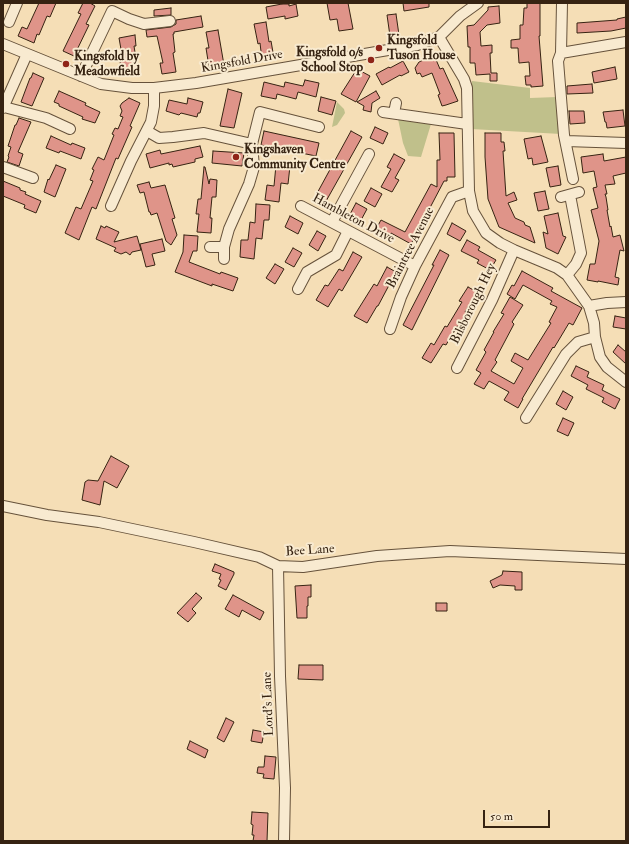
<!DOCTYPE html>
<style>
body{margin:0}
#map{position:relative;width:629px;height:844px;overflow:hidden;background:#f5deb6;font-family:"IM FELL Double Pica",serif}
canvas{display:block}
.frame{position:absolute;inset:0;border:4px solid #362312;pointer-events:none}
.scale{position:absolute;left:483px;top:810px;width:67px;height:18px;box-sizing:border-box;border:2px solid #362312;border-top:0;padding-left:5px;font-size:12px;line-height:14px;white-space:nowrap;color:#362312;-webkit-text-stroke:3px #f8ead0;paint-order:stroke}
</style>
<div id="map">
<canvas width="629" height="844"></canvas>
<div class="frame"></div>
<div class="scale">50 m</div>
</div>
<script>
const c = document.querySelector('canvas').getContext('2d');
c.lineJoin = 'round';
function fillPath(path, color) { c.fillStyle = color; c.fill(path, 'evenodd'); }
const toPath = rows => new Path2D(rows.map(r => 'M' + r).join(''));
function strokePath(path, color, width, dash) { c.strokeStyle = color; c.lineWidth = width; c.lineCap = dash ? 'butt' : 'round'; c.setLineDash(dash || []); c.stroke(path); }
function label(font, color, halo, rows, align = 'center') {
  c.font = font + ' "IM FELL Double Pica",serif'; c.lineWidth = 4; c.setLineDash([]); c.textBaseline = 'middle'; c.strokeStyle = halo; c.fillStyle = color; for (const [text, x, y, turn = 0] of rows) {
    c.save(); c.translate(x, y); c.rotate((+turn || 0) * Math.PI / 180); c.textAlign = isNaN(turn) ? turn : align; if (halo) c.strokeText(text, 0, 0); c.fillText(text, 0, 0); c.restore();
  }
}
fillPath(toPath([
 [472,81,530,88,530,98,557,97,561,134,471,129],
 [337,102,344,109,345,113,337,125,332,127],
 [398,119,431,124,421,157,408,156,403,143]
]), '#c0c08b');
const building = toPath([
 [39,3,56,3,50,17,47,16,39,35,37,34,34,43,18,36,22,27,27,29,39,3],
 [83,3,90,3,95,6,86,24,89,25,74,56,63,51,81,14,78,13,83,3],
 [327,3,348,3,353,29,339,31,337,19,330,20,327,3],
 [403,3,429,3,429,7,404,11,403,3],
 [527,3,540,3,540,36,539,36,543,86,531,87,531,85,526,85,525,76,530,76,529,62,519,63,518,48,511,48,511,40,520,39,520,25,523,25,524,8,527,8,527,3],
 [282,4,289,4,289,6,296,4,298,16,285,19,285,16,268,19,266,7,282,4],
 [499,6,500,23,487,25,480,32,481,46,492,45,492,53,490,53,491,73,497,73,497,81,490,81,490,74,476,75,475,63,470,63,470,47,468,47,467,26,474,25,488,10,488,7,499,6],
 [171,8,171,15,154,16,154,10,171,8],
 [396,14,399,35,390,36,387,15,396,14],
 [201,16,203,27,174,32,174,34,173,34,175,52,173,53,176,72,162,74,160,63,163,63,157,36,147,37,146,30,171,27,176,24,176,20,201,16],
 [626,17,626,28,611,31,577,33,577,23,617,20,617,19,626,17],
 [266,22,269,42,271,41,274,58,262,60,260,43,258,44,254,24,266,22],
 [218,30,224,65,209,67,206,48,209,48,206,32,218,30],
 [135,35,136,46,134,46,138,71,122,74,119,55,122,55,119,38,135,35],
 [434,55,440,69,443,68,458,101,446,105,442,106,438,95,440,94,432,73,422,77,420,73,417,74,415,68,419,62,434,55],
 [403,61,409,72,401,76,400,75,382,85,376,74,389,67,390,68,403,61],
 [615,67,617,79,594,83,592,72,615,67],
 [357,69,370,76,356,102,341,94,357,69],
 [33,73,44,78,32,106,21,102,30,78,31,78,33,73],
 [305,80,319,83,316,97,298,92,296,99,277,94,276,99,261,96,264,82,284,87,285,82,303,86,305,80],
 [592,84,593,93,567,94,567,86,592,84],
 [228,89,242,93,234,128,220,126,228,89],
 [59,91,86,103,85,105,100,112,95,123,82,119,83,117,59,106,59,104,54,102,59,91],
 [376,91,380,98,372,103,371,112,363,110,364,106,357,102,376,91],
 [321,97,336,101,332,115,318,111,321,97],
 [129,98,140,103,130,126,132,127,118,159,116,158,96,209,92,207,79,240,65,233,76,207,81,209,93,181,90,180,94,170,92,169,98,157,104,160,114,135,112,134,115,128,118,129,123,117,120,116,122,111,120,106,122,103,129,98],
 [188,98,203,102,200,113,198,113,197,117,181,113,179,115,166,111,169,100,187,104,188,98],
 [623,110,625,126,607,128,606,122,605,122,603,112,623,110],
 [569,111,584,111,585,123,570,124,569,111],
 [19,118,31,122,18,152,23,154,19,166,7,162,9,157,8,156,11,147,8,146,15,125,16,125,19,118],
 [375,127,388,133,383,144,370,138,375,127],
 [264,131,319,143,316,156,261,145,264,131],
 [351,131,362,137,325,203,315,197,351,131],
 [439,133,454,133,455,177,447,177,447,181,444,181,411,244,391,233,388,238,375,231,381,220,405,232,431,184,437,187,437,160,440,160,439,133],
 [485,133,501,133,501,142,504,142,505,151,503,151,506,196,514,192,517,200,508,203,515,218,524,222,525,225,530,227,535,243,499,227,488,199,485,157,485,133],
 [51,136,71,145,72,143,85,148,81,159,60,151,59,153,46,148,51,136],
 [541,136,548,162,533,165,532,158,528,159,524,139,541,136],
 [200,146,203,157,195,159,195,162,173,167,172,164,169,165,169,163,150,168,146,154,160,150,161,154,200,146],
 [213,151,244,153,242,166,212,163,213,151],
 [394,154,405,160,395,178,399,180,392,192,381,187,391,169,387,167,394,154],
 [603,154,604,161,626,157,626,173,613,176,615,184,605,185,607,194,605,194,606,197,608,210,607,210,610,227,611,226,613,237,620,235,624,251,620,250,615,277,619,278,618,285,598,281,598,282,587,280,590,264,595,264,599,241,591,210,598,208,593,188,597,187,594,171,583,173,581,157,603,154],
 [56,165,66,169,55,197,44,192,48,179,49,180,56,165],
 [276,165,290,166,288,184,281,183,279,202,265,200,267,185,274,186,276,165],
 [558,166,561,185,550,187,546,168,558,166],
 [204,167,205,167,209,184,210,179,217,180,216,197,212,197,210,218,212,218,211,233,197,232,199,214,196,214,198,199,201,199,204,167],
 [3,181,20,188,20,190,26,192,25,194,41,201,36,213,24,208,25,205,3,196,3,181],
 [149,182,151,188,165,185,175,218,172,219,177,235,171,245,166,241,157,213,151,215,150,212,149,212,144,192,140,193,137,185,149,182],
 [371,188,382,194,375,207,364,201,371,188],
 [545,191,549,209,538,211,534,193,545,191],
 [356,203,367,209,360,222,349,216,356,203],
 [256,204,270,205,269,220,264,220,262,239,256,238,254,259,240,257,241,240,248,240,250,222,255,223,256,204],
 [558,213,563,236,566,237,558,254,546,248,543,232,548,234,544,216,558,213],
 [290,216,303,223,298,234,285,227,290,216],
 [452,223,466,231,460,241,447,234,452,223],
 [101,226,105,228,106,226,119,232,114,242,137,236,141,250,132,252,130,255,126,252,121,254,114,251,116,248,96,239,101,226],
 [317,231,326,236,318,251,309,245,317,231],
 [184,235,198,236,197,251,193,251,189,262,220,274,221,272,238,278,233,291,212,284,212,286,175,272,183,252,184,235],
 [162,239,165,251,152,254,155,265,146,267,140,244,162,239],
 [467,240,480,247,478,250,496,260,490,270,477,263,479,260,461,251,467,240],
 [293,248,302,253,294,267,285,262,293,248],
 [440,250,449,255,412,330,403,325,434,265,432,265,440,250],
 [353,252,362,257,342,291,339,289,328,307,316,300,325,285,328,286,339,269,343,271,353,252],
 [275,264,284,269,275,284,266,278,275,264],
 [387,267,396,272,378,306,377,306,367,323,354,316,374,284,377,286,387,267],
 [522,271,553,288,551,291,582,308,573,325,569,323,554,348,553,347,522,399,523,399,518,408,504,400,509,392,489,381,484,389,474,384,481,373,476,370,486,352,484,350,494,332,493,332,504,314,501,313,510,297,523,305,512,322,514,324,495,360,497,362,491,371,514,384,523,368,511,361,515,353,528,360,551,323,549,322,557,307,550,304,552,301,523,285,515,299,507,294,512,285,514,286,522,271],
 [468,287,477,292,465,312,467,313,459,327,457,326,446,345,443,344,431,363,422,358,431,343,434,345,445,326,447,327,462,302,459,301,468,287],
 [615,316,626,318,626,329,613,327,615,316],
 [618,345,626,352,626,364,613,352,618,345],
 [576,366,589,372,587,377,604,385,602,390,620,399,615,409,602,402,604,398,586,389,588,385,571,376,576,366],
 [563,391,573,397,566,410,556,404,563,391],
 [563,418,574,423,568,436,557,431,563,418],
 [111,456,129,466,117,488,104,481,100,505,82,500,85,482,88,480,98,481,111,456],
 [215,564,234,572,234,574,226,590,218,586,221,580,219,579,221,574,212,571,215,564],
 [503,571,522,572,522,590,515,590,515,586,500,585,493,588,490,581,502,575,503,571],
 [311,585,311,597,308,597,308,606,307,606,307,618,297,618,295,586,311,585],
 [196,593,202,598,192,609,196,613,188,622,177,613,196,593],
 [233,595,264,612,260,620,242,610,239,617,225,609,233,595],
 [436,603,447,603,447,611,436,611,436,603],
 [299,665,323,665,323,680,298,679,299,665],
 [226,718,234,722,224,742,217,738,226,718],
 [253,730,264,732,262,743,251,741,253,730],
 [190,741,208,750,205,758,187,749,190,741],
 [265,756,276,757,274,779,263,778,264,774,257,773,258,767,264,767,265,756],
 [252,812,268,813,267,841,253,841,254,835,252,835,253,825,251,824,252,812]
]);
fillPath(building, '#df9489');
strokePath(building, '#362312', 1);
const minor = toPath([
 [562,3,561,53,558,61,564,135,573,179],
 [9,22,17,3],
 [439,37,464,79,467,88,469,191,473,211,486,233,500,243,514,250,557,268,567,275,589,306,594,323,595,337,600,357,607,367,626,382],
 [3,44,101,84,132,88,154,88,196,83,417,45,439,37,460,16,478,3],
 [561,53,626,42],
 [81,76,112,11,129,19,144,24,170,21],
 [4,107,46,118,70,129],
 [3,108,27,54],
 [383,112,467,124],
 [394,113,396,103],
 [147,131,159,138,173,137,204,133,252,144],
 [566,141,626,143],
 [3,167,33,178],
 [561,197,579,192],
 [111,206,131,161,151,122,154,106,154,88],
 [301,206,415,266],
 [332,222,369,154],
 [210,247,224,247,229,229,249,184,254,167,252,144,260,112,319,127],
 [224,247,224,259],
 [567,275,576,264,581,253,570,195],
 [298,289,307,272,336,255,348,231],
 [589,306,607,303,626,302],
 [390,329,401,297,415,266,452,197,469,191],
 [457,368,492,300,514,250],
 [526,418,566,354,578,342,595,337],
 [3,506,47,515,99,522,194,542,259,557,278,566,303,567,377,556,450,551,626,559],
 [278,566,280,676,285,788,284,841]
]);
strokePath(minor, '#66523b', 12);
strokePath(minor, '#f8ead0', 10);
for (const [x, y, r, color] of [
 [379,48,4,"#8f2418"],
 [371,60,4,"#8f2418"],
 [66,64,4,"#8f2418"],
 [236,157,4,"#8f2418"]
]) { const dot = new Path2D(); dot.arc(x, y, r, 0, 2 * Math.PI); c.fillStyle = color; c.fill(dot); strokePath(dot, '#f8ead0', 1.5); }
label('bold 13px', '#362312', '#f8ead0', [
 ["Kingsfold",387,41],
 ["Tuson House",387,56],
 ["Kingsfold o/s",363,53,"right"],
 ["School Stop",363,68,"right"],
 ["Kingsfold by",74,57],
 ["Meadowfield",74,72],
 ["Kingshaven",244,150],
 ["Community Centre",244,165]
], 'left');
label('13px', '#362312', '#f8ead0', [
 ["Kingsfold Drive",242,62,-10],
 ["Hambleton Drive",353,219,28],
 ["Braintree Avenue",411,248,-63],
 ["Bilsborough Hey",474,304,-64],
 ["Bee Lane",310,551,-4],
 ["Lord's Lane",269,704,-92]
]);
</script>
